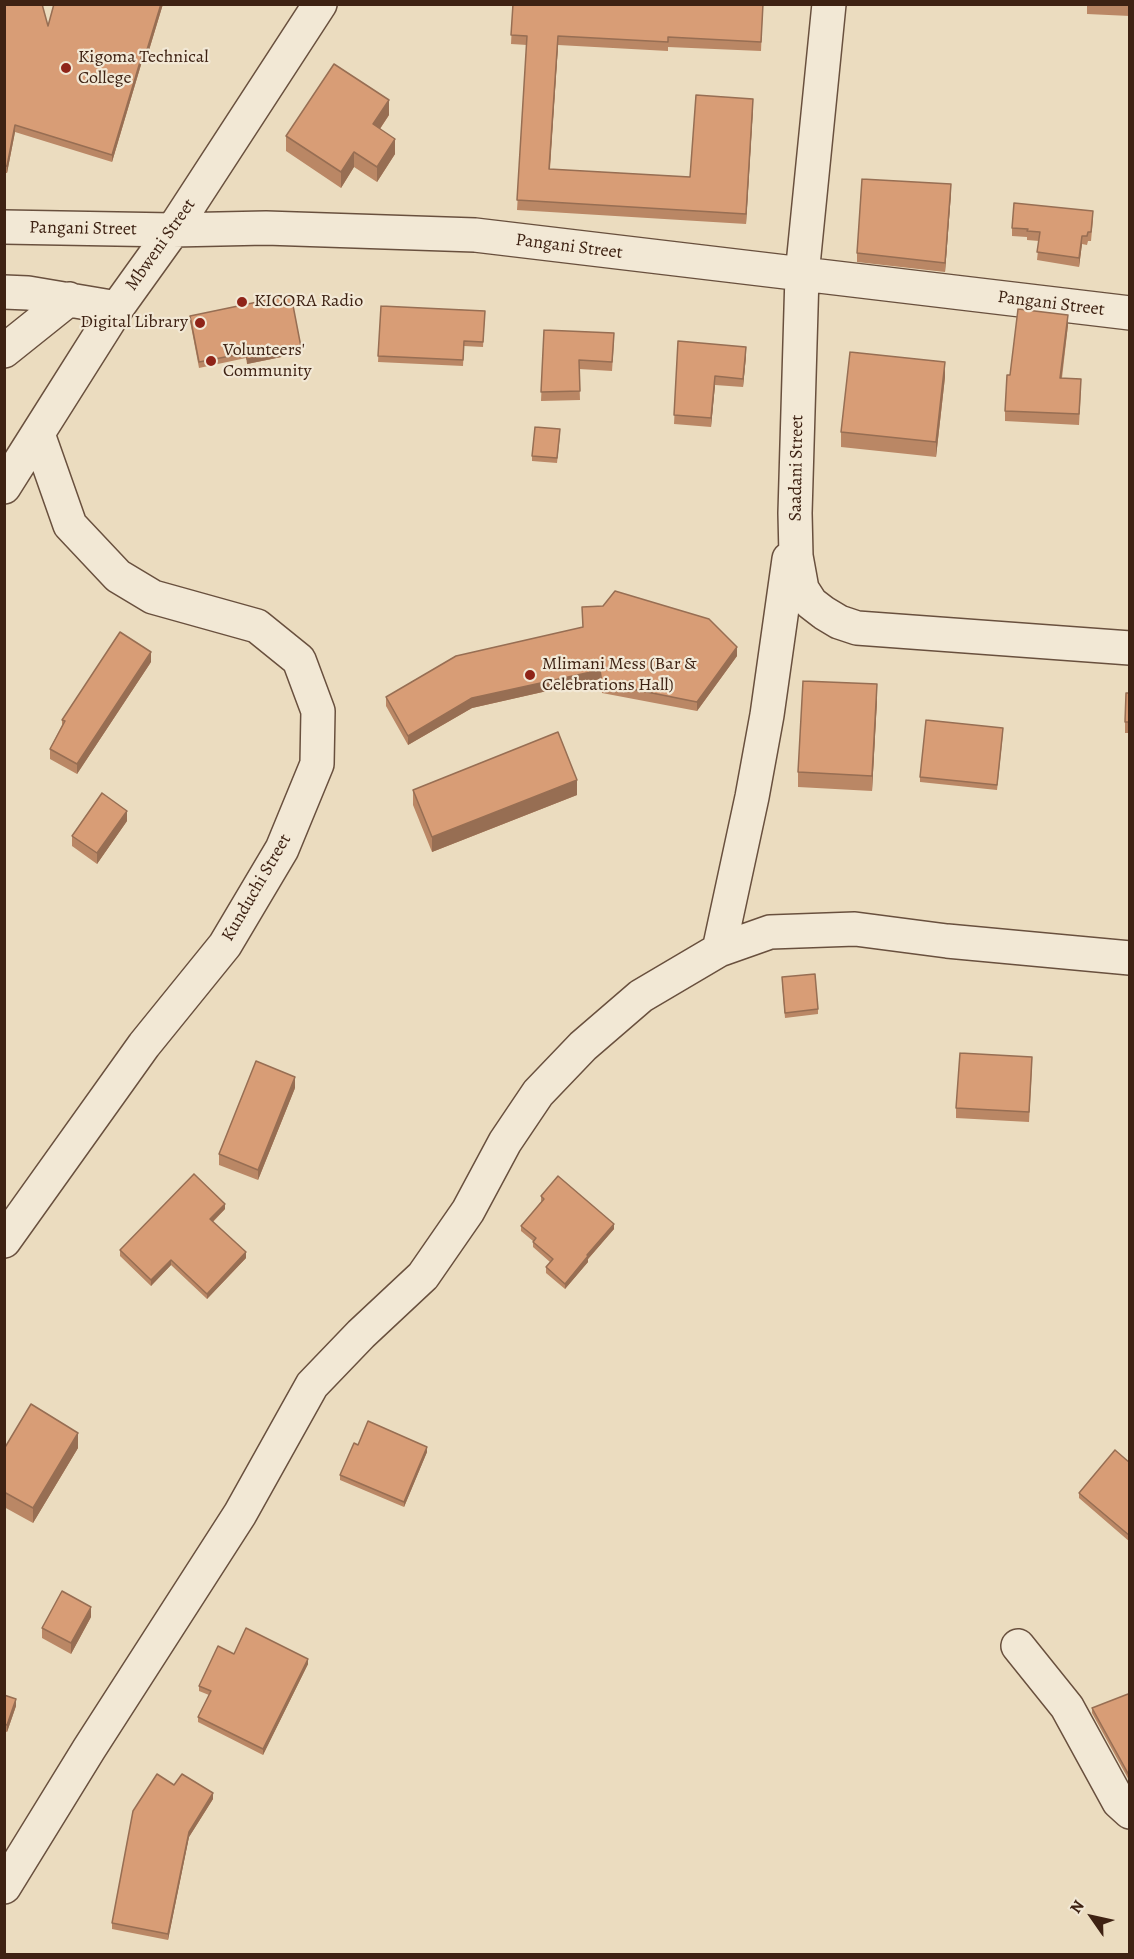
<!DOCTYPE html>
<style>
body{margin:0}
#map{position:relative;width:1134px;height:1959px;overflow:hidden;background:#ebdcbf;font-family:Alegreya,serif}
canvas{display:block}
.frame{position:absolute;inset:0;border:6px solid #3e2213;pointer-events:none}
.north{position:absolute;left:1062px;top:1887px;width:60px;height:60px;-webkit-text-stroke:4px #f2e8d5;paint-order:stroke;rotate:304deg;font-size:16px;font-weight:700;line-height:24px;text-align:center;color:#3e2213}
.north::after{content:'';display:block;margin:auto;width:21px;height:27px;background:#3e2213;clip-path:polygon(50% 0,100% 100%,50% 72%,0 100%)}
</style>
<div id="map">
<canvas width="1134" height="1959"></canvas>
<div class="frame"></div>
<div class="north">N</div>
</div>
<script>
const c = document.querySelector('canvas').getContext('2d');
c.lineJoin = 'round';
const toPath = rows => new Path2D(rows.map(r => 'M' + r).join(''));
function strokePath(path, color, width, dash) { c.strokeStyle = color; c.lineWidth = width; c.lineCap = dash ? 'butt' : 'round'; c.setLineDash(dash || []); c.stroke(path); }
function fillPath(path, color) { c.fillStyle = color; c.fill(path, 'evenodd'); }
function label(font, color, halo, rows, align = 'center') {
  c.font = font + ' Alegreya,serif'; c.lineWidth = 4.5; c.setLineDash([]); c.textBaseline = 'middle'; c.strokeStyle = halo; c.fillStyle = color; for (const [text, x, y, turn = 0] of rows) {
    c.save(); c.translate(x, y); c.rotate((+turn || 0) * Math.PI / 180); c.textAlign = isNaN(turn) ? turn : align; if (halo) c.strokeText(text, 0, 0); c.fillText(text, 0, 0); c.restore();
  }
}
const minor = toPath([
 [829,4,802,275,795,513,796,556,802,589,811,603,824,613,839,622,857,628,1130,648],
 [4,227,173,230,266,228,475,235,1130,313],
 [4,292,28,293,117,308],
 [4,351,69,299],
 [4,487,117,308,173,230,320,4],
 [719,950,752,797,767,715,789,559],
 [4,1241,144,1045,225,945,282,849,317,764,318,711,299,660,257,626,153,597,118,576,70,525,38,434],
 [1018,1646,1067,1707,1119,1802,1130,1812],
 [4,1887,89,1749,240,1514,312,1385,361,1334,423,1276,468,1211,505,1142,538,1093,583,1046,641,996,719,950,770,932,855,929,947,941,1130,958]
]);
strokePath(minor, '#69503e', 36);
strokePath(minor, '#f2e8d5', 33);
fillPath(toPath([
 [4,4,48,26,54,4,163,4,146,60,143,58,112,162,15,132,7,173,4,173],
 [513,4,763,4,761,51,668,47,668,51,558,45,550,169,690,177,753,108,746,224,517,210,527,45,511,44],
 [1087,4,1130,4,1130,16,1087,14],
 [389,115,380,129,395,154,377,182,354,167,341,188,286,151,286,136],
 [951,193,945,272,857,262,857,253],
 [1093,219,1091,241,1088,241,1087,245,1082,244,1079,267,1037,260,1039,241,1027,240,1027,237,1012,236,1012,228],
 [381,306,485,311,483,347,464,346,463,366,378,362],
 [190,316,301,353,247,364,246,358,199,368,190,321],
 [1068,325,1062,378,1081,389,1079,425,1005,421,1005,411,1010,375],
 [544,330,614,342,612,371,579,369,580,400,541,401],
 [678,341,746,356,743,387,715,385,711,427,674,424],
 [945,377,936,457,841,447,841,432],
 [560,435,557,463,532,461,532,456],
 [582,607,737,656,697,711,602,693,600,679,472,708,408,745,386,706,386,697,583,627],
 [151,662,77,774,50,759,50,749,62,725,62,720],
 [1130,693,1130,733,1125,733,1125,722],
 [877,700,872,791,798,787,798,772],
 [1003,733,997,790,920,782,920,777],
 [413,790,577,795,432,852,413,805],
 [127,821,97,864,72,846,72,836],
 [782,982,818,1009,818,1014,785,1018],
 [1032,1068,1029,1122,956,1118,956,1108],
 [295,1088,258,1180,219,1165,219,1154],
 [541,1196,614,1229,588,1259,588,1262,565,1289,546,1273,546,1267,550,1262,533,1247,533,1241,521,1231,521,1226,541,1202],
 [225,1209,213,1222,246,1258,207,1299,171,1265,151,1286,120,1256,120,1250],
 [358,1445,427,1452,404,1507,340,1480,340,1475],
 [78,1448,33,1523,4,1507,4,1449],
 [1130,1463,1130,1542,1079,1498,1079,1493],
 [91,1617,71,1654,42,1638,42,1628],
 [234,1654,308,1664,263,1755,198,1722,198,1717,209,1695,199,1691,199,1686],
 [4,1695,16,1706,7,1732,4,1731],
 [1130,1698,1130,1782,1092,1713,1092,1708],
 [174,1785,213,1799,189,1837,168,1940,112,1929,112,1923]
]), '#ba8765');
fillPath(toPath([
 [161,4,163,4,146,60,146,53],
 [558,36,558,45,549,178,549,169],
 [143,52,143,58,112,162,112,155],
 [753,99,753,108,746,224,746,214],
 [389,100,389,115,373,139,373,124],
 [15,125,15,132,7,173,7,166],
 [395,139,395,154,377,182,377,167],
 [354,152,354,167,341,188,341,172],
 [951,184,951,193,945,272,945,263],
 [1082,236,1082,244,1079,267,1079,258],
 [1068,315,1068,325,1060,388,1060,378],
 [301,347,301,353,247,364,247,359],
 [746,347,746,356,743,387,743,379],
 [945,362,945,377,936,457,936,442],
 [715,376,715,385,711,427,711,418],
 [737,647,737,656,697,711,697,702],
 [151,652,151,662,77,774,77,764],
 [600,670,600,679,472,708,408,745,408,736,472,698],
 [877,684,877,700,872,791,872,776],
 [577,780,577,795,432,852,432,837],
 [127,811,127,821,97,864,97,853],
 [295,1077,295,1088,258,1180,258,1170],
 [225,1204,225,1209,210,1224,210,1219],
 [614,1224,614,1229,588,1259,588,1262,565,1289,565,1284,587,1255],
 [246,1252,246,1258,207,1299,207,1294],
 [171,1260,171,1265,151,1286,151,1280],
 [78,1433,78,1448,33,1523,33,1508],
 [427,1447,427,1452,404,1507,404,1502],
 [91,1607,91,1617,71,1654,71,1643],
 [308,1659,308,1664,263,1755,263,1749],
 [16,1699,16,1706,7,1732,7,1725],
 [213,1793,213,1799,189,1837,168,1940,168,1934,189,1832]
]), '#976e53');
const building = toPath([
 [4,4,42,4,48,26,54,4,161,4,146,53,143,52,112,155,15,125,7,166,4,166,4,4],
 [513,4,763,4,761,42,668,37,668,42,558,36,549,169,690,177,696,95,753,99,746,214,517,200,527,36,511,35,513,4],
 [334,64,389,100,373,124,395,139,377,167,354,152,341,172,286,136,334,64],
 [862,179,951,184,945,263,857,253,862,179],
 [1014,203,1093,211,1091,232,1088,232,1087,236,1082,236,1079,258,1037,252,1040,232,1027,231,1028,229,1012,228,1014,203],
 [291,295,301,347,247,359,246,353,199,362,190,316,291,295],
 [381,306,485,311,483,342,464,341,463,360,378,356,381,306],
 [1018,309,1068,315,1060,378,1081,379,1079,414,1005,411,1007,375,1010,375,1018,309],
 [544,330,614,333,612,362,579,360,580,391,541,392,544,330],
 [678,341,746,347,743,379,715,376,711,418,674,415,678,341],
 [850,352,945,362,936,442,841,432,850,352],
 [535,427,560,429,557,458,532,456,535,427],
 [615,591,709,619,737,647,697,702,602,683,600,670,472,698,408,736,386,697,456,656,583,627,582,607,603,606,615,591],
 [120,632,151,652,77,764,50,749,65,721,62,720,120,632],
 [803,681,877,684,872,776,798,772,803,681],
 [1126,693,1130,693,1130,722,1125,722,1126,693],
 [926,720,1003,728,997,785,920,777,926,720],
 [558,732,577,780,432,837,413,790,558,732],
 [102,793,127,811,97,853,72,836,102,793],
 [815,974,818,1009,785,1013,782,977,815,974],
 [960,1053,1032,1057,1029,1112,956,1108,960,1053],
 [256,1061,295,1077,258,1170,219,1154,256,1061],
 [194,1174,225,1204,210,1219,246,1252,207,1294,171,1260,151,1280,120,1250,194,1174],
 [558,1176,614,1224,587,1255,588,1256,565,1284,546,1267,553,1259,533,1242,536,1238,521,1226,544,1199,541,1196,558,1176],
 [31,1404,78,1433,33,1508,4,1492,4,1449,31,1404],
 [368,1421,427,1447,404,1502,340,1475,354,1443,358,1445,368,1421],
 [1115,1450,1130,1463,1130,1536,1079,1493,1115,1450],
 [62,1591,91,1607,71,1643,42,1628,62,1591],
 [246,1628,308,1659,263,1749,198,1717,211,1691,199,1686,218,1646,234,1654,246,1628],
 [1128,1694,1130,1698,1130,1777,1092,1708,1128,1694],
 [4,1695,16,1699,7,1725,4,1724,4,1695],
 [157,1774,174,1785,182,1774,213,1793,189,1832,168,1934,112,1923,133,1811,157,1774]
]);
fillPath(building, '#d89d76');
strokePath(building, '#976e53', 1.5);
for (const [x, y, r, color] of [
 [66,68,6,"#8f2418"],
 [242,302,6,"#8f2418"],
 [200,323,6,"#8f2418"],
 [211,361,6,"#8f2418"],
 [530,675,6,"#8f2418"]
]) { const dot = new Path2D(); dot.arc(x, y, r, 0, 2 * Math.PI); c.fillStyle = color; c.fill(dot); strokePath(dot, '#f2e8d5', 2); }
label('18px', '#3e2213', '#f2e8d5', [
 ["Kigoma Technical",78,58],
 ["College",78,79],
 ["KICORA Radio",254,302],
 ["Digital Library",188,323,"right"],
 ["Volunteers'",223,351],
 ["Community",223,372],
 ["Mlimani Mess (Bar &",542,665],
 ["Celebrations Hall)",542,686]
], 'left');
label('18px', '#3e2213', '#f2e8d5', [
 ["Pangani Street",83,229,1],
 ["Mbweni Street",161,245,-55],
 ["Pangani Street",569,247,7],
 ["Pangani Street",1051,304,7],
 ["Saadani Street",797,468,-89],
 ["Kunduchi Street",257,888,-60]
]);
</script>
